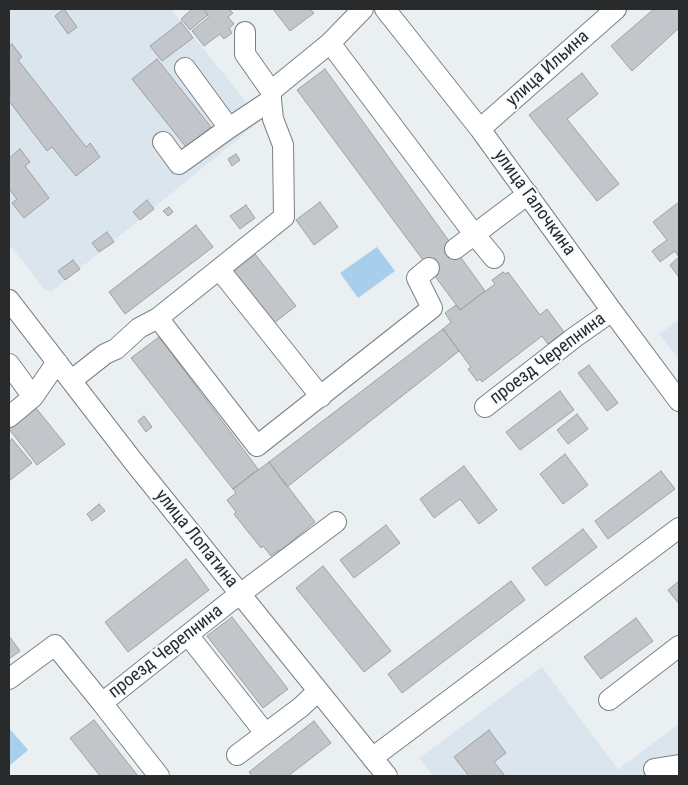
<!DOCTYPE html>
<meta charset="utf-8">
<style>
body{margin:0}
#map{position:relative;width:688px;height:785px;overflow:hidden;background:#eaeff2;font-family:"Roboto Condensed",sans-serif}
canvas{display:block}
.frame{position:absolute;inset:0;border:10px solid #292a2c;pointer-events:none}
</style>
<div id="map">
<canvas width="688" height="785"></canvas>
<div class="frame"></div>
</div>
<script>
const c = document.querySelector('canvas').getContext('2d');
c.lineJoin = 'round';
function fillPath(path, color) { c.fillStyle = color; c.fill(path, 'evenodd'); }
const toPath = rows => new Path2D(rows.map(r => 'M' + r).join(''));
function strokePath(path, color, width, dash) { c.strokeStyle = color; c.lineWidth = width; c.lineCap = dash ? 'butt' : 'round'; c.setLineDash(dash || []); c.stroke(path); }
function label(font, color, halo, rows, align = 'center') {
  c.font = font + ' "Roboto Condensed",sans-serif'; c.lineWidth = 4; c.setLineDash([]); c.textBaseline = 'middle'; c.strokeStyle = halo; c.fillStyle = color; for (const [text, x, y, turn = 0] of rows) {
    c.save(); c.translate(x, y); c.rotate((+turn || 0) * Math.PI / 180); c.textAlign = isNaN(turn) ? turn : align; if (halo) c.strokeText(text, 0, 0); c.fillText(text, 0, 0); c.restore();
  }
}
fillPath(toPath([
 [9,9,171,9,261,120,51,292,45,290,9,244],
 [679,319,679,360,659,334],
 [542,667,618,769,679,724,679,776,433,776,419,758]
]), '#dae5ee');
fillPath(toPath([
 [377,247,395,271,358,298,340,273],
 [9,728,28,750,9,766]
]), '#a7cfec');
const building = toPath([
 [64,9,77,27,68,34,55,16,64,9],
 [192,9,202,9,208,15,190,30,181,19,192,9],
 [204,9,229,9,233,13,228,17,234,24,229,28,232,33,224,39,220,34,204,46,192,31,210,16,204,9],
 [273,9,310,9,314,13,290,31,273,9],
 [654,9,679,9,679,28,632,71,611,46,654,9],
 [181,22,193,38,162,61,150,46,181,22],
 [12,44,22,57,18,60,86,147,90,143,100,157,76,176,52,147,47,151,9,101,10,93,9,46,12,44],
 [157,59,211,127,186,147,132,79,157,59],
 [325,69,485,291,460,310,297,90,325,69],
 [582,73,598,94,567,119,619,184,597,201,529,115,582,73],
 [20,149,30,162,25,166,49,198,24,218,12,203,17,199,9,189,9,158,20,149],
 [236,154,240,160,232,166,228,159,236,154],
 [147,200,154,209,140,220,133,212,147,200],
 [320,202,338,227,314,245,296,220,320,202],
 [679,202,679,257,675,251,660,262,652,251,667,240,653,222,679,202],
 [246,205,255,218,240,229,230,216,246,205],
 [169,207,173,212,168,216,163,211,169,207],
 [196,225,213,247,125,314,109,292,196,225],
 [107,232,114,242,99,252,92,243,107,232],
 [255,254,296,306,270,326,230,274,255,254],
 [679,257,679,275,678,276,670,265,679,257],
 [73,260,80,269,65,280,58,271,73,260],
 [503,272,505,274,508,272,540,315,547,309,564,332,548,344,542,336,482,382,480,379,477,381,468,369,471,367,443,329,451,322,445,313,456,305,460,310,495,284,492,280,503,272],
 [443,329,459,351,287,487,269,462,443,329],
 [159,337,258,469,233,489,131,358,159,337],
 [589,365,618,403,607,411,578,373,589,365],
 [560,391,574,410,520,450,506,432,560,391],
 [36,408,65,444,37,465,9,429,36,408],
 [577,414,588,429,568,444,557,430,577,414],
 [144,416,152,427,146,432,138,421,144,416],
 [12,439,32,463,9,481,9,442,12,439],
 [565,454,588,485,563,504,540,474,565,454],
 [269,462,315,522,280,551,279,550,271,556,263,546,261,548,245,528,234,514,236,512,227,500,236,493,233,489,269,462],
 [464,466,497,510,479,524,460,499,434,518,420,499,464,466],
 [661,471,675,489,608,539,595,521,661,471],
 [99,504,105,511,92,521,87,514,99,504],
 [386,525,400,543,354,578,340,560,386,525],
 [583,529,597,547,546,586,532,568,583,529],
 [186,559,209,590,128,652,105,622,186,559],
 [323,566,391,651,364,672,296,588,323,566],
 [511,581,525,600,402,693,388,674,511,581],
 [679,581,679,604,668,590,679,581],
 [232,617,288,689,263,708,207,636,232,617],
 [636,618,653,641,601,679,584,657,636,618],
 [9,636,20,651,9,659,9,636],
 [94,720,138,776,100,776,70,738,94,720],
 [314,721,331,743,288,776,252,776,249,772,314,721],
 [489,730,506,753,494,762,505,776,469,776,454,757,489,730]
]);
fillPath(building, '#c2c6ca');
strokePath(building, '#9ca1a4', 1);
strokePath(toPath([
 [429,268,455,249]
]), '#c3c8ca', 20, [20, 10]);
const minor = toPath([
 [385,9,480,129,612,311,679,401],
 [245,32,245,54,271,91],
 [330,43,474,234,494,258],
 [185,68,229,128,271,100,271,91,330,43,363,9],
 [480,129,616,9],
 [163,142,179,164,229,128],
 [455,249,528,194],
 [219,269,321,397],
 [9,300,133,461,387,776],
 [158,318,257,446,432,308,417,278,429,268],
 [9,364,33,397],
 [72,380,105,354,116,349,139,328,158,318,284,217,283,145,273,119,271,100],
 [485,407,575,337,612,311],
 [9,417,33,397,57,362],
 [188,635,265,733],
 [9,679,55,645,102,703,228,603,336,522],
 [609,700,679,646],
 [102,703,159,776],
 [237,755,301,707,318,691],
 [372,758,679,528],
 [654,769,679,765]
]);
strokePath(minor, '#7c8083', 22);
strokePath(minor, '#fff', 20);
label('18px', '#292a2c', '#f8fcff', [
 ["улица Ильина",548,69,-42],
 ["улица Галочкина",534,203,54],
 ["проезд Черепнина",548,359,-37],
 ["улица Лопатина",196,539,51],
 ["проезд Черепнина",166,652,-38]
]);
</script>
